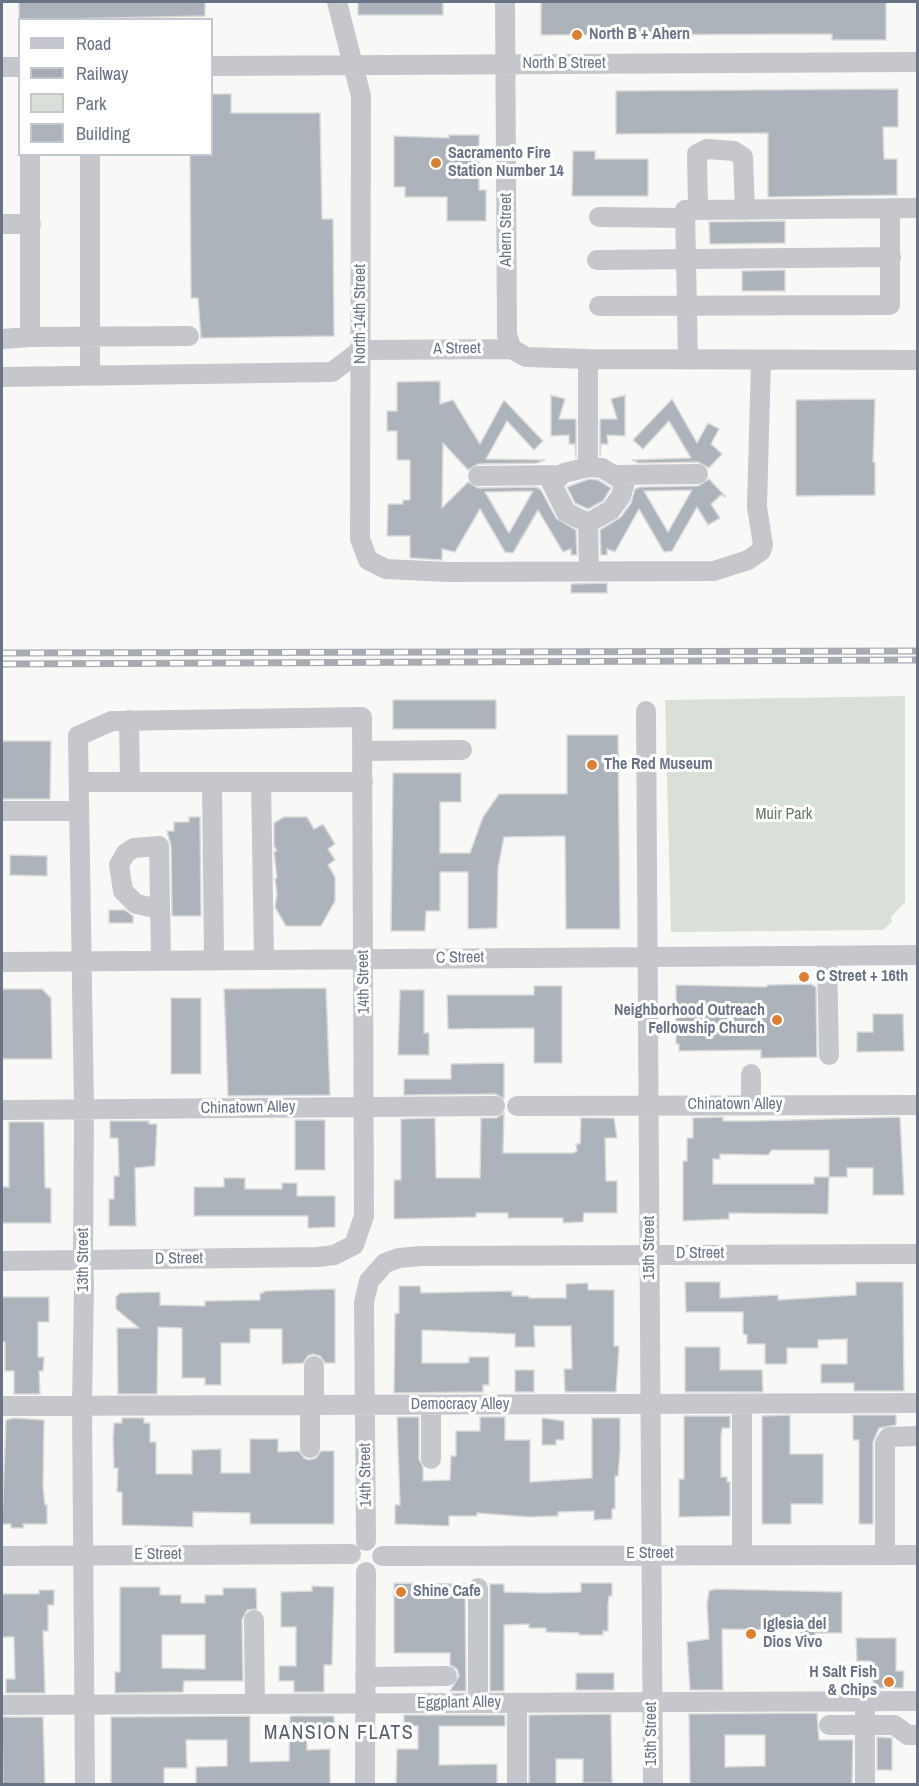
<!DOCTYPE html>
<style>
body{margin:0}
#map{position:relative;width:919px;height:1786px;overflow:hidden;background:#f8f9f7;font-family:"Archivo Narrow",sans-serif}
canvas{display:block}
.frame{position:absolute;inset:0;border:3px solid #697386;pointer-events:none}
.legend{position:absolute;left:18px;top:18px;width:195px;height:138px;box-sizing:border-box;background:#fff;border:2px solid #c3c7cf;margin:0;padding:8px 10px;list-style:none;font-size:18px;color:#697386}
.legend li{display:flex;align-items:center;gap:12px;height:30px}
.legend b{width:30px;border:2px solid #c3c7cf}
</style>
<div id="map">
<canvas width="919" height="1786"></canvas>
<div class="frame"></div>
<ul class="legend">
<li><b style="height:8px;background:#c5c7cc"></b>Road</li>
<li><b style="height:8px;background:#a8abb2"></b>Railway</li>
<li><b style="height:16px;background:#d9e0d8"></b>Park</li>
<li><b style="height:16px;background:#adb3bb"></b>Building</li>
</ul>
</div>
<script>
const c = document.querySelector('canvas').getContext('2d');
c.lineJoin = 'round';
function fillPath(path, color) { c.fillStyle = color; c.fill(path, 'evenodd'); }
const toPath = rows => new Path2D(rows.map(r => 'M' + r).join(''));
function strokePath(path, color, width, dash) { c.strokeStyle = color; c.lineWidth = width; c.lineCap = dash ? 'butt' : 'round'; c.setLineDash(dash || []); c.stroke(path); }
function label(font, color, halo, rows, align = 'center') {
  c.font = font + ' "Archivo Narrow",sans-serif'; c.lineWidth = 6; c.setLineDash([]); c.textBaseline = 'middle'; c.strokeStyle = halo; c.fillStyle = color; for (const [text, x, y, turn = 0] of rows) {
    c.save(); c.translate(x, y); c.rotate((+turn || 0) * Math.PI / 180); c.textAlign = isNaN(turn) ? turn : align; if (halo) c.strokeText(text, 0, 0); c.fillText(text, 0, 0); c.restore();
  }
}
fillPath(toPath([
 [905,696,905,902,891,917,892,922,883,930,671,932,665,700]
]), '#d9e0d8');
const building = toPath([
 [19,2,205,2,205,16,19,20,19,2],
 [358,2,443,2,443,15,358,15,358,2],
 [541,2,886,2,886,40,832,40,832,34,541,35,541,2],
 [898,89,898,127,883,127,884,159,897,159,897,195,768,197,768,133,616,134,616,91,898,89],
 [212,94,231,94,231,113,320,113,322,219,333,219,334,336,201,338,198,298,191,298,190,154,212,154,212,94],
 [449,135,479,135,479,190,486,190,486,221,447,221,447,197,405,197,405,187,394,187,394,136,449,138,449,135],
 [573,151,595,151,595,159,648,159,648,196,572,196,573,151],
 [785,221,785,243,710,244,709,222,785,221],
 [785,270,785,291,742,291,742,271,785,270],
 [440,381,440,404,453,400,480,444,504,400,543,441,534,450,507,421,486,459,545,460,537,463,478,464,468,470,443,443,442,508,468,482,478,488,536,487,541,490,556,518,576,530,577,555,571,555,571,549,563,552,538,510,513,553,505,552,480,509,455,552,442,549,442,560,410,558,410,536,387,536,388,504,403,504,403,500,410,500,410,460,397,460,397,431,387,431,387,411,397,411,397,382,440,381],
 [533,491,509,533,485,492,533,491],
 [551,395,565,399,559,419,576,419,576,458,575,444,569,444,569,435,551,436,551,395],
 [625,395,625,436,607,435,608,444,601,444,600,456,600,419,617,419,611,399,625,395],
 [672,399,697,443,708,423,719,429,711,444,722,454,709,468,698,462,639,463,632,460,691,458,669,421,643,449,633,440,672,399],
 [875,399,873,462,875,462,875,495,796,496,796,400,875,399],
 [589,479,598,480,611,488,603,501,588,509,575,503,567,487,589,479],
 [709,479,726,497,721,495,711,504,720,518,708,525,697,507,672,551,664,552,639,509,615,552,607,549,607,555,601,555,600,530,621,517,631,503,635,489,641,487,698,486,709,479],
 [692,490,668,532,644,491,692,490],
 [607,583,607,593,571,593,571,584,607,583],
 [393,700,496,700,496,729,393,729,393,700],
 [567,735,618,735,620,929,566,929,565,836,504,837,498,868,497,928,468,929,468,872,440,872,440,911,426,911,425,931,391,931,393,773,461,773,461,802,440,802,440,853,470,853,483,817,499,794,567,794,567,735],
 [2,741,51,741,50,799,2,799,2,741],
 [189,817,200,817,201,916,172,916,171,846,167,831,174,831,174,822,189,822,189,817],
 [284,817,307,817,314,829,323,824,335,844,328,849,335,860,328,865,335,877,335,901,321,926,286,926,275,907,277,894,275,879,277,878,274,852,277,851,274,846,274,823,284,817],
 [10,855,47,856,47,876,10,875,10,855],
 [109,910,125,910,133,916,133,923,109,923,109,910],
 [810,984,816,987,817,1057,761,1058,761,1050,679,1051,679,1044,676,1044,676,985,766,987,768,985,810,984],
 [534,986,562,986,562,1063,534,1063,534,1028,448,1029,447,995,534,995,534,986],
 [326,988,330,1095,228,1096,224,989,326,988],
 [2,989,42,989,51,998,52,1059,2,1059,2,989],
 [400,990,424,990,424,1033,429,1033,429,1055,398,1055,400,990],
 [171,998,201,998,201,1074,171,1074,171,998],
 [873,1014,903,1014,904,1051,857,1052,857,1032,873,1032,873,1014],
 [504,1063,504,1099,495,1094,404,1095,404,1079,451,1079,451,1064,504,1063],
 [504,1113,503,1153,573,1153,577,1151,576,1144,580,1144,581,1118,614,1118,617,1138,605,1138,606,1181,617,1181,617,1213,584,1213,583,1222,563,1223,563,1218,508,1218,508,1213,476,1213,476,1217,394,1219,394,1180,401,1180,401,1119,435,1118,436,1178,480,1178,481,1118,496,1118,504,1113],
 [723,1117,723,1121,755,1121,900,1117,904,1195,873,1195,873,1168,847,1168,847,1177,829,1177,829,1150,772,1150,768,1155,720,1154,720,1159,713,1159,713,1184,814,1184,814,1177,829,1177,828,1214,729,1213,729,1219,683,1221,683,1161,687,1161,687,1138,693,1138,693,1118,723,1117],
 [295,1120,325,1120,325,1170,295,1170,295,1120],
 [110,1121,149,1121,149,1124,157,1124,155,1166,135,1168,136,1226,109,1226,109,1199,114,1199,114,1176,119,1176,118,1138,110,1138,110,1121],
 [9,1122,44,1122,45,1188,51,1188,51,1223,2,1223,2,1187,9,1187,9,1122],
 [224,1178,245,1178,245,1189,282,1189,282,1183,297,1183,297,1196,335,1196,335,1227,308,1228,308,1216,194,1216,194,1187,224,1187,224,1178],
 [685,1282,720,1282,720,1298,778,1295,778,1300,856,1295,856,1282,903,1282,904,1391,854,1391,854,1383,821,1383,821,1364,847,1364,847,1339,818,1340,818,1348,787,1348,787,1364,765,1364,765,1344,747,1344,747,1335,743,1334,743,1312,686,1312,685,1282],
 [588,1283,588,1290,614,1290,614,1346,619,1346,616,1392,565,1392,564,1369,572,1369,571,1326,534,1326,535,1347,515,1347,515,1334,422,1330,422,1363,466,1363,469,1362,469,1357,489,1357,489,1385,483,1385,483,1392,394,1393,395,1314,399,1313,399,1286,420,1286,421,1293,512,1291,512,1296,529,1296,529,1298,566,1298,566,1284,588,1283],
 [335,1289,335,1363,325,1363,320,1356,313,1354,308,1356,303,1363,282,1364,282,1329,250,1329,250,1343,221,1343,221,1385,205,1385,205,1378,182,1378,182,1328,158,1327,157,1394,118,1394,117,1328,139,1328,116,1309,116,1297,120,1293,160,1292,160,1305,205,1306,205,1301,260,1300,260,1294,266,1291,335,1289],
 [2,1297,49,1297,49,1322,38,1322,38,1357,44,1357,43,1371,39,1371,40,1394,14,1394,14,1371,5,1371,5,1342,2,1342,2,1297],
 [685,1347,720,1347,720,1370,762,1370,763,1392,685,1392,685,1347],
 [515,1370,534,1370,534,1392,515,1392,515,1370],
 [790,1415,790,1454,823,1454,823,1504,791,1504,791,1524,762,1524,762,1416,790,1415],
 [853,1415,896,1415,896,1425,879,1428,873,1442,873,1524,859,1524,859,1440,853,1440,853,1415],
 [684,1416,730,1416,730,1428,722,1428,721,1436,721,1477,727,1477,727,1482,730,1482,730,1516,679,1517,679,1479,684,1479,684,1416],
 [397,1417,419,1417,419,1459,423,1467,423,1481,450,1480,451,1456,456,1456,456,1431,480,1431,480,1417,505,1417,505,1440,530,1440,530,1482,592,1478,592,1418,620,1418,620,1451,618,1476,615,1476,615,1509,612,1509,612,1519,594,1520,594,1511,558,1512,558,1516,529,1517,477,1513,477,1516,449,1516,449,1526,395,1524,395,1505,400,1505,397,1417],
 [14,1418,44,1420,43,1487,45,1505,47,1505,47,1524,23,1524,24,1528,11,1528,11,1524,2,1524,6,1420,14,1418],
 [122,1418,144,1418,144,1423,150,1423,150,1442,156,1442,156,1474,192,1474,192,1450,221,1449,221,1473,250,1473,250,1439,278,1439,278,1452,299,1451,304,1458,309,1460,316,1458,321,1451,334,1451,334,1524,250,1524,250,1513,193,1512,193,1527,122,1525,122,1492,117,1492,118,1468,114,1468,113,1440,114,1423,122,1423,122,1418],
 [542,1418,564,1421,564,1440,556,1440,556,1445,542,1445,542,1418],
 [394,1583,465,1584,466,1691,450,1691,459,1676,457,1669,450,1665,450,1653,394,1653,394,1583],
 [581,1583,612,1583,612,1596,609,1596,608,1606,608,1631,603,1631,603,1635,579,1635,579,1633,546,1632,546,1628,529,1628,529,1624,504,1625,504,1691,490,1691,490,1584,504,1584,504,1592,545,1593,581,1592,581,1583],
 [312,1586,334,1587,332,1665,324,1665,324,1692,294,1692,294,1681,279,1681,279,1666,296,1666,296,1627,281,1627,281,1592,312,1591,312,1586],
 [120,1587,160,1587,160,1595,181,1595,181,1603,205,1603,205,1595,223,1595,223,1588,256,1588,257,1609,247,1610,242,1620,243,1681,184,1681,183,1692,115,1693,115,1672,120,1672,120,1587],
 [162,1635,205,1635,205,1669,162,1668,162,1635],
 [715,1589,842,1592,842,1633,815,1633,816,1643,801,1643,800,1630,722,1629,723,1690,690,1690,687,1642,709,1639,707,1604,709,1591,715,1589],
 [39,1590,54,1590,54,1605,48,1605,48,1631,43,1631,45,1693,6,1693,6,1679,15,1679,14,1637,2,1637,2,1594,39,1594,39,1590],
 [856,1638,896,1638,896,1671,904,1671,903,1688,874,1688,871,1661,857,1661,856,1638],
 [576,1673,614,1673,614,1690,576,1690,576,1673],
 [817,1713,819,1740,853,1740,852,1784,690,1785,689,1714,817,1713],
 [725,1735,765,1735,765,1766,725,1767,725,1735],
 [611,1714,612,1783,583,1783,583,1759,556,1759,556,1785,529,1785,529,1715,611,1714],
 [404,1715,505,1715,505,1726,439,1726,439,1765,497,1764,497,1785,396,1785,397,1749,418,1749,418,1726,404,1726,404,1715],
 [250,1716,250,1762,289,1761,290,1716,334,1716,334,1726,307,1726,307,1750,330,1749,330,1785,196,1785,196,1767,227,1766,227,1740,186,1740,187,1768,164,1768,164,1785,111,1785,111,1717,250,1716],
 [2,1717,43,1717,45,1785,3,1785,2,1717],
 [877,1737,892,1738,892,1770,877,1770,877,1737]
]);
fillPath(building, '#adb3bb');
strokePath(building, '#dadbd9', 1.5);
strokePath(toPath([
 [337,2,361,96,360,539,368,560,386,569,448,572,714,571,748,560,761,551,763,545,757,507,761,360],
 [505,2,507,335,512,349],
 [212,66,918,62],
 [2,67,20,67],
 [30,154,30,337,189,336],
 [698,210,697,154,707,149,734,151,743,157,745,210],
 [599,217,685,218],
 [2,224,31,224],
 [597,260,891,257],
 [599,306,890,305,890,208],
 [2,339,30,337],
 [588,359,588,467,564,473,552,484,566,512,588,523,611,510,621,496,625,482,602,468,588,467],
 [688,360,685,210,918,208],
 [90,375,90,154],
 [2,377,332,372,361,350,512,349,526,357,588,359,918,360],
 [615,475,698,474],
 [478,476,562,475],
 [588,523,589,571],
 [646,711,653,1784],
 [129,720,130,782,363,782],
 [363,751,462,750],
 [79,782,130,782],
 [212,782,214,960],
 [261,782,264,959],
 [2,811,79,811],
 [160,909,136,904,123,891,119,865,126,853,134,848,159,846,161,960],
 [827,956,829,1055],
 [2,962,918,955],
 [751,1074,751,1105],
 [517,1106,918,1105],
 [2,1110,495,1106],
 [2,1261,83,1260,318,1257,334,1255,354,1245,364,1216,362,717,112,721,78,736,84,1109,83,1260,84,1285,82,1405,85,1784],
 [314,1366,314,1406],
 [431,1405,431,1459],
 [2,1406,918,1403],
 [310,1406,310,1448],
 [366,1541,364,1302,369,1281,385,1263,399,1258,421,1256,918,1254],
 [742,1554,742,1404],
 [885,1554,885,1443,889,1437,918,1436],
 [2,1556,351,1554],
 [382,1556,918,1555],
 [478,1588,478,1703],
 [254,1620,255,1704],
 [365,1677,447,1676],
 [517,1703,517,1784],
 [2,1705,918,1701],
 [829,1725,894,1725,908,1735,918,1735],
 [365,1784,366,1572],
 [865,1784,865,1712]
]), '#c5c7cc', 20);
const rail = toPath([
 [2,653,918,651],
 [2,664,918,660]
]);
strokePath(rail, '#a8abb2', 7);
strokePath(rail, '#fff', 4.5, [14]);
for (const [x, y, r, color] of [
 [577,35,6,"#dc8033"],
 [436,163,6,"#dc8033"],
 [592,765,6,"#dc8033"],
 [804,977,6,"#dc8033"],
 [777,1020,6,"#dc8033"],
 [401,1592,6,"#dc8033"],
 [751,1634,6,"#dc8033"],
 [889,1682,6,"#dc8033"]
]) { const dot = new Path2D(); dot.arc(x, y, r, 0, 2 * Math.PI); c.fillStyle = color; c.fill(dot); strokePath(dot, '#fff', 2); }
label('bold 16px', '#697386', '#fff', [
 ["North B + Ahern",589,35],
 ["Sacramento Fire",448,154],
 ["Station Number 14",448,172],
 ["The Red Museum",604,765],
 ["C Street + 16th",816,977],
 ["Neighborhood Outreach",765,1011,"right"],
 ["Fellowship Church",765,1029,"right"],
 ["Shine Cafe",413,1592],
 ["Iglesia del",763,1625],
 ["Dios Vivo",763,1643],
 ["H Salt Fish",877,1673,"right"],
 ["& Chips",877,1691,"right"]
], 'left');
label('16px', '#697386', '#fff', [
 ["North B Street",564,64],
 ["Ahern Street",507,230,-90],
 ["North 14th Street",361,314,-90],
 ["A Street",457,349,-1],
 ["C Street",460,958,-1],
 ["14th Street",364,982,-91],
 ["Chinatown Alley",735,1105],
 ["Chinatown Alley",248,1108,-1],
 ["15th Street",650,1248,-90],
 ["D Street",700,1254],
 ["D Street",179,1259,-1],
 ["13th Street",84,1260,-90],
 ["Democracy Alley",460,1405],
 ["14th Street",366,1475,-91],
 ["E Street",650,1554],
 ["E Street",158,1555],
 ["Eggplant Alley",459,1703,-1],
 ["15th Street",652,1734,-90]
]);
label('16px', '#647964', '#fff', [
 ["Muir Park",784,815]
]);
c.letterSpacing = '1.5px';
label('20px', '#575e6c', '#fff', [
 ["MANSION FLATS",339,1734]
]);
c.letterSpacing = '0px';
</script>
